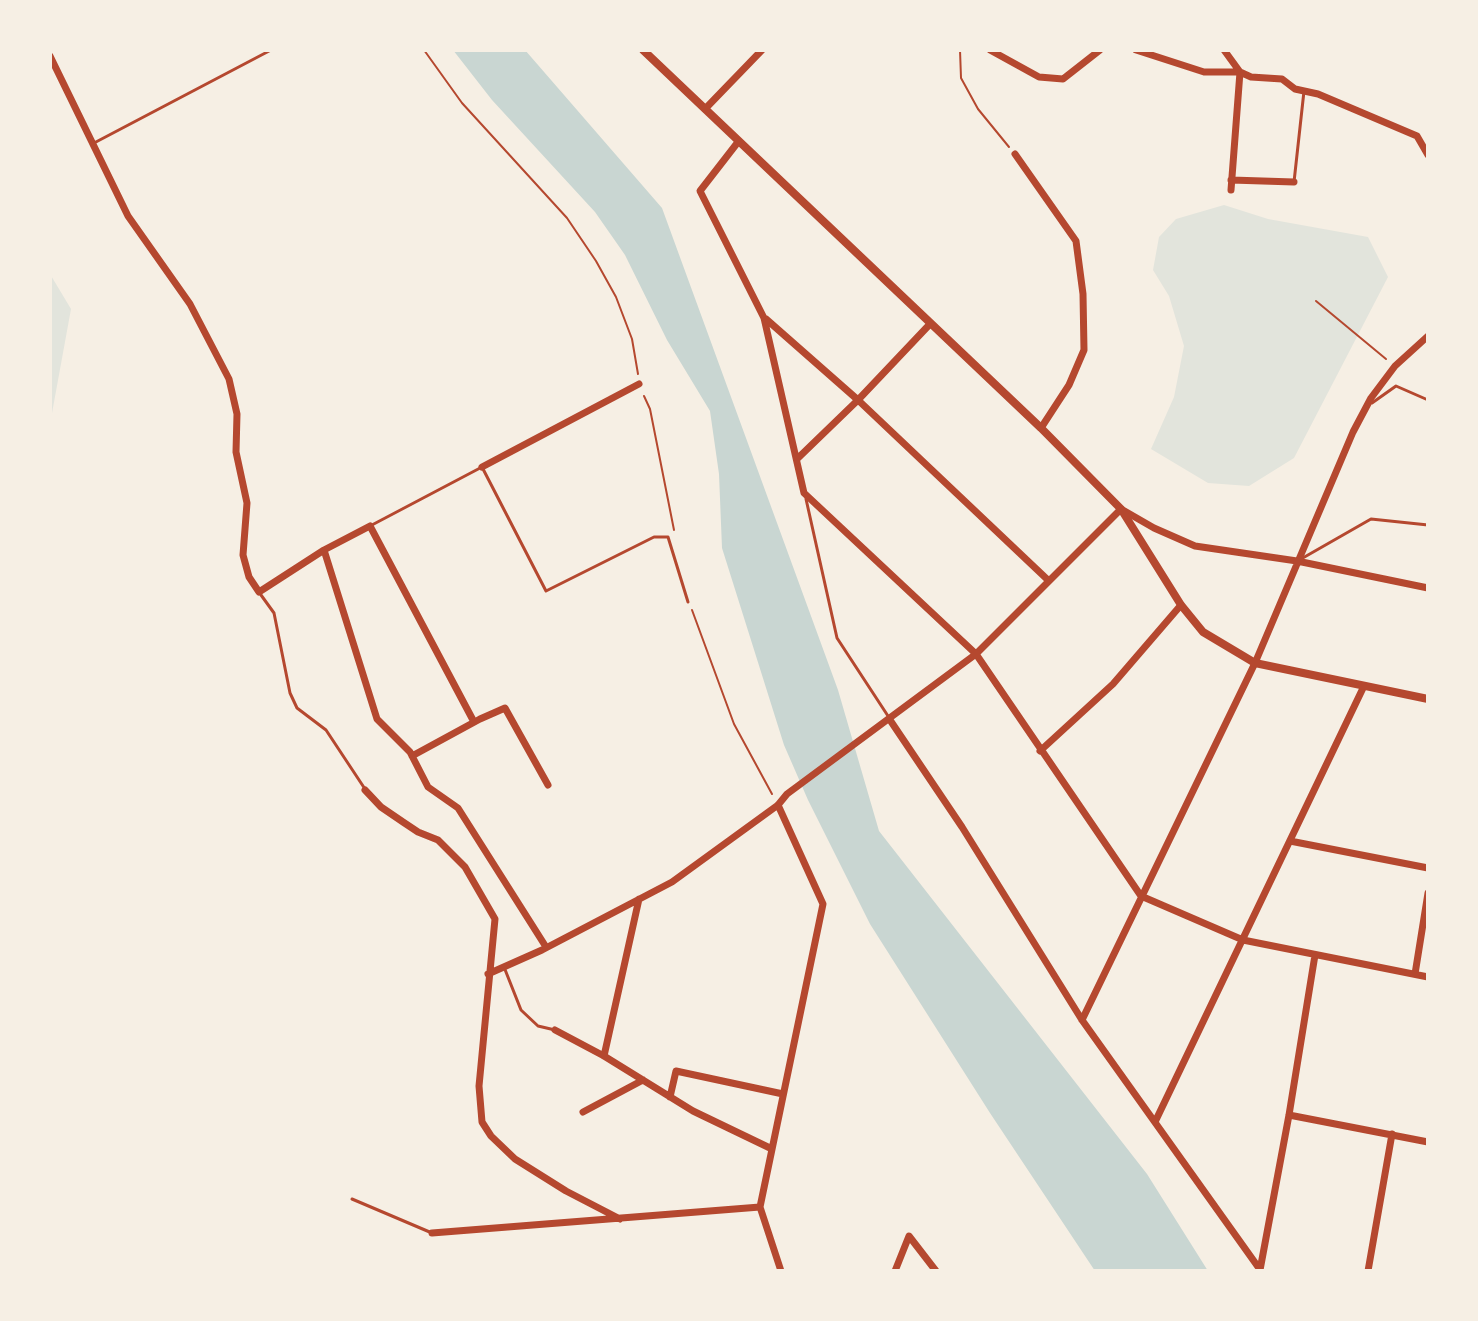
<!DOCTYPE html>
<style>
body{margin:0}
#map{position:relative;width:1478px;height:1321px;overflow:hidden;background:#f6efe4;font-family:"Varela Round",sans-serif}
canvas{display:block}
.frame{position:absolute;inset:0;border:52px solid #f6efe4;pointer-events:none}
</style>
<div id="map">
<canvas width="1478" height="1321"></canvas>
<div class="frame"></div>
</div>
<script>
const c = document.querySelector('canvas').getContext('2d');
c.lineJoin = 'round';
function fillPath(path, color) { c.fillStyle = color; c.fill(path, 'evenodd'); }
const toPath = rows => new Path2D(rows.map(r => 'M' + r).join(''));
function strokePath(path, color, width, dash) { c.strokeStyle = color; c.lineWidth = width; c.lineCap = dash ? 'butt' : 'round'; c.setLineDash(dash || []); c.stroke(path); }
fillPath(toPath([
 [1224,205,1268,219,1368,237,1388,277,1294,458,1249,486,1208,483,1151,449,1174,397,1184,346,1169,296,1153,270,1159,237,1176,219],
 [50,274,71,309,50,424]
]), '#e2e4dc');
fillPath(toPath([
 [453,50,525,50,662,208,838,690,879,831,1147,1174,1208,1271,1095,1271,990,1113,870,924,808,800,784,745,722,548,719,474,710,411,667,340,625,255,595,212,492,100]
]), '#c9d6d2');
strokePath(toPath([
 [424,50,462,103,567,218,596,261,616,297,632,339,638,374],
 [960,50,961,78,978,109,1009,147],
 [1316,301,1386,359],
 [644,396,650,409,674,530],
 [692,610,734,724,772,794]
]), '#b5482f', 2);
strokePath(toPath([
 [94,143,271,50],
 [1294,182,1304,91],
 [1372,403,1396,386,1428,400],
 [806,499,837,638,888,716],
 [370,526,482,467,546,591,654,537,668,537,688,602],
 [1301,559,1371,519,1428,525],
 [261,595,274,613,290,693,297,708,326,730,365,789],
 [504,967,521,1010,538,1026,555,1030],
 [352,1199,432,1233]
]), '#b5482f', 3);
strokePath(toPath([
 [990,50,1039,77,1063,79,1100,50],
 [1136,50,1204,72,1240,72,1231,190],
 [1224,50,1240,72,1251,77,1282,79,1295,89,1318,94,1417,136,1428,155],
 [50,56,128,216,190,304,229,379,237,414,236,452,247,503,243,555,249,577,259,592,324,550,370,526,474,722],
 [705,109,762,50],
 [738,142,700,191,764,318,804,493,976,654,1141,896,1243,940,1428,977],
 [1015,154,1076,241,1083,294,1084,350,1069,385,1041,428],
 [1231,180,1294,182],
 [766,319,858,400,1049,581],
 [797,459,858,400,930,324],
 [482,467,639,384],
 [324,550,377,719,410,752,428,787,458,808,546,947],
 [890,720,962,827,1082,1020,1261,1271],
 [1040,751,1113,684,1181,605],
 [412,756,480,719,505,708,548,785],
 [365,790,381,807,403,822,418,832,438,840,465,867,495,919,479,1086,482,1122,491,1136,515,1159,566,1191,620,1219],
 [778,805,823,904,760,1207,781,1271],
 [1290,841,1428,868],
 [488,974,542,950,672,882,778,805,787,794,976,654,1121,509,1154,528,1195,546,1297,561,1428,588],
 [1415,974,1428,893],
 [1082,1020,1255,663,1353,432,1371,398,1395,366,1428,336],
 [555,1030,604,1056,693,1111,772,1149],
 [604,1056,639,899],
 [670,1097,676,1071,783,1094],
 [583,1112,643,1080],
 [1289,1115,1428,1142],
 [1155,1122,1364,686],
 [432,1233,760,1207],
 [1260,1270,1289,1115,1315,955],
 [895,1271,909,1236,936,1271],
 [1368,1271,1392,1134]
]), '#b5482f', 7);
strokePath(toPath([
 [643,50,1041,428,1121,509,1181,605,1203,632,1255,663,1428,699]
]), '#b5482f', 8);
</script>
